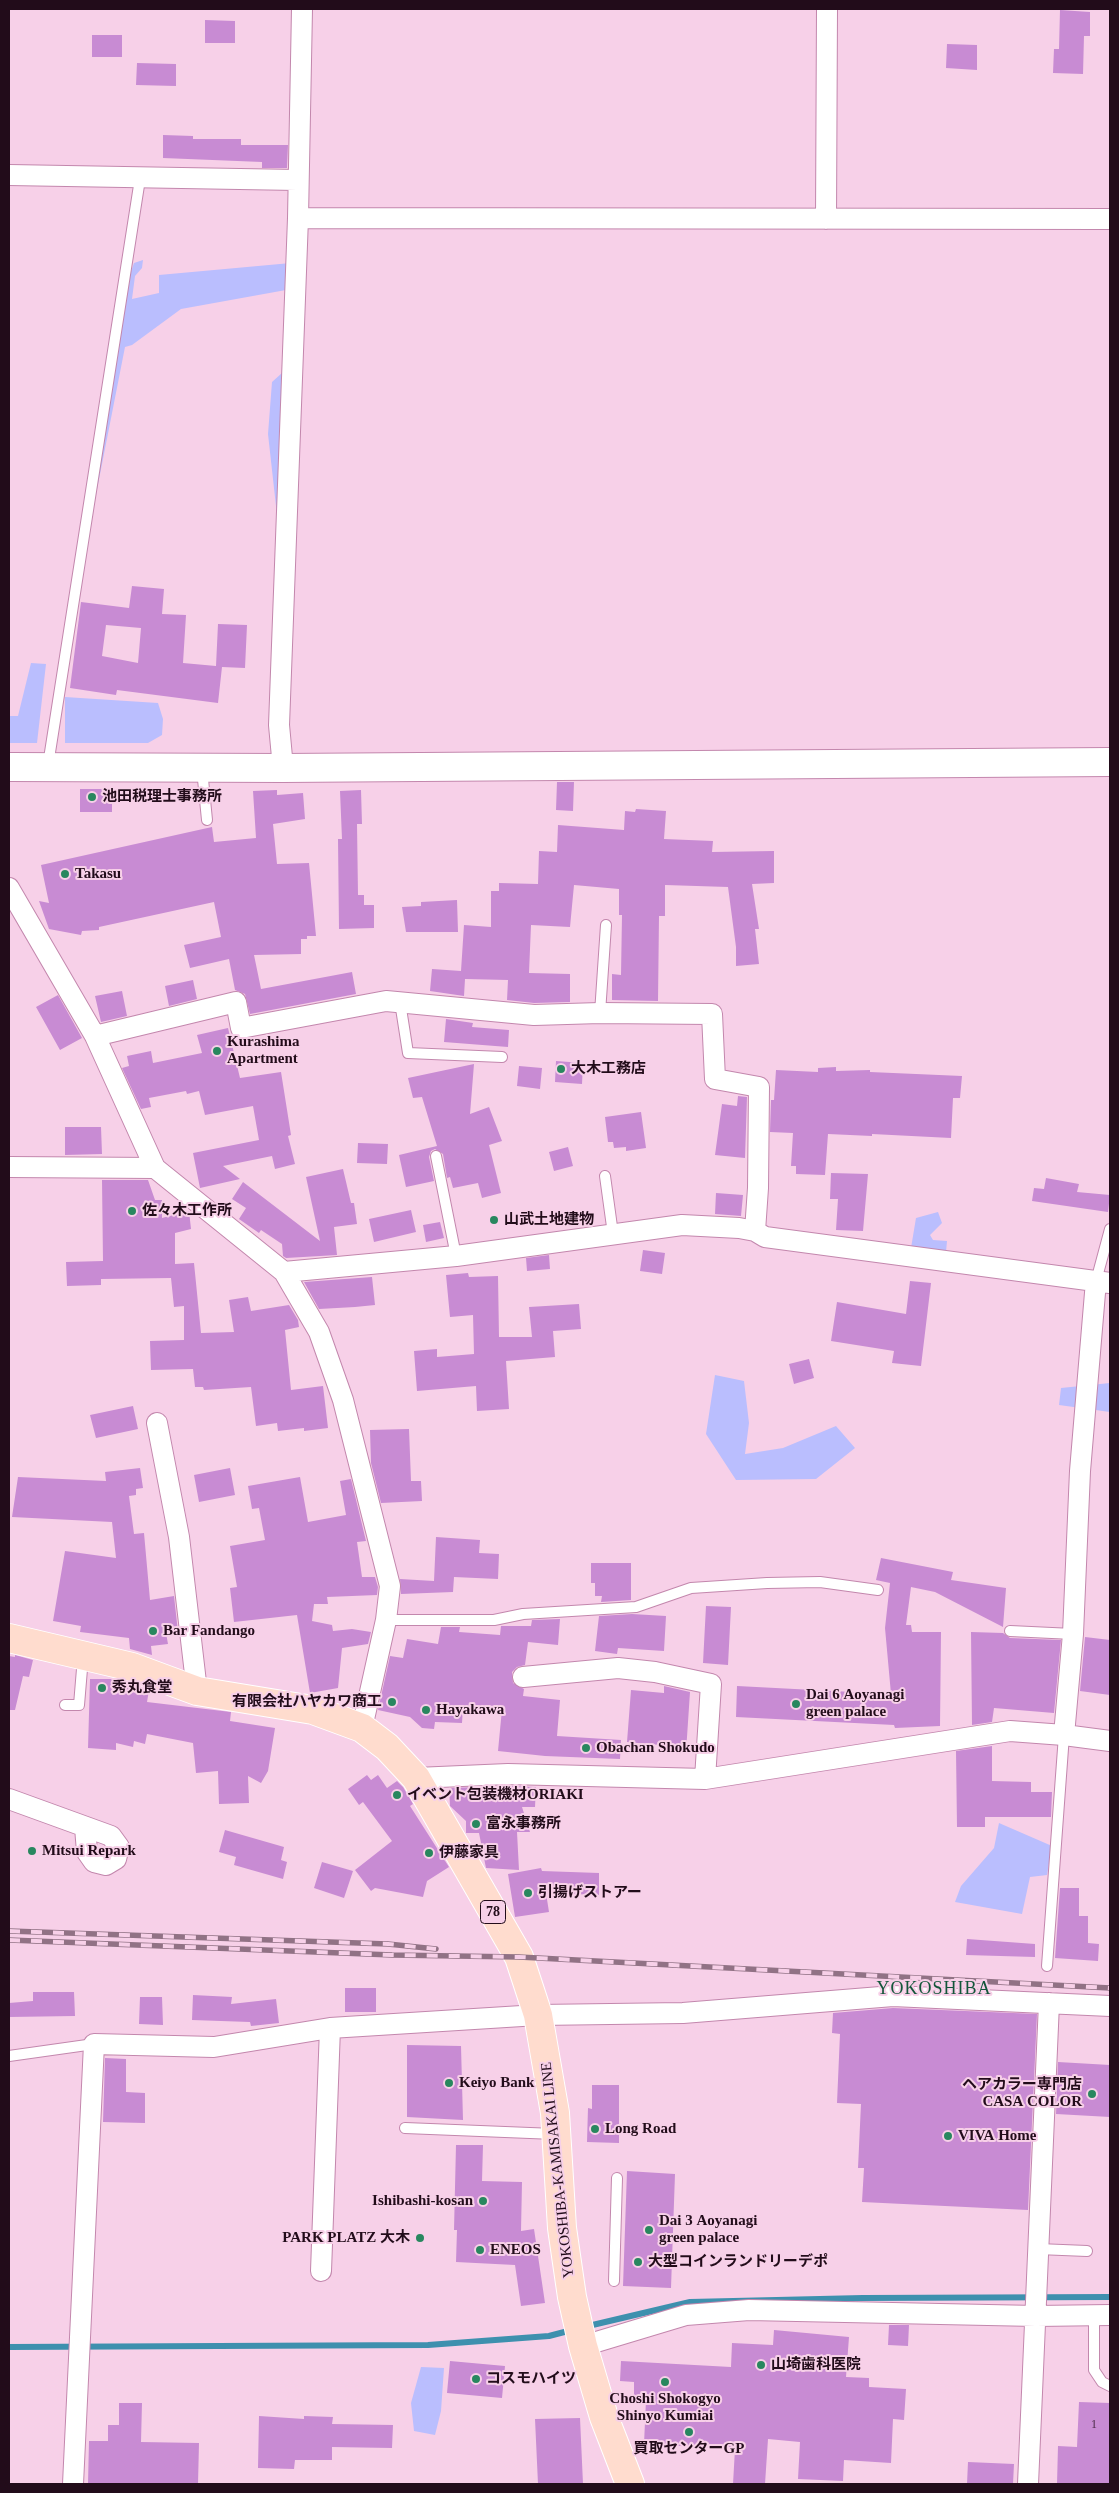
<!DOCTYPE html>
<meta charset="utf-8">
<style>
body{margin:0}
#map{position:relative;width:1119px;height:2493px;overflow:hidden;background:#f7d0e8;font-family:"Times New Roman",serif}
canvas{display:block}
.frame{position:absolute;inset:0;border:10px solid #220c1a;pointer-events:none}
</style>
<div id="map">
<canvas width="1119" height="2493"></canvas>
<div class="frame"></div>
</div>
<script>
const c = document.querySelector('canvas').getContext('2d');
c.lineJoin = 'round';
function fillPath(path, color) { c.fillStyle = color; c.fill(path, 'evenodd'); }
const toPath = rows => new Path2D(rows.map(r => 'M' + r).join(''));
function strokePath(path, color, width, dash) { c.strokeStyle = color; c.lineWidth = width; c.lineCap = dash ? 'butt' : 'round'; c.setLineDash(dash || []); c.stroke(path); }
function label(font, color, halo, rows, align = 'center') {
  c.font = font + ' "Times New Roman","Noto Sans JP",serif'; c.lineWidth = 4; c.setLineDash([]); c.textBaseline = 'middle'; c.strokeStyle = halo; c.fillStyle = color; for (const [text, x, y, turn = 0] of rows) {
    c.save(); c.translate(x, y); c.rotate((+turn || 0) * Math.PI / 180); c.textAlign = isNaN(turn) ? turn : align; if (halo) c.strokeText(text, 0, 0); c.fillText(text, 0, 0); c.restore();
  }
}
fillPath(toPath([
 [143,260,142,268,135,276,132,299,159,293,159,275,291,263,281,517,277,515,268,434,272,382,282,373,286,290,181,309,132,345,125,347,90,525,126,286,134,263],
 [31,663,46,664,37,743,9,743,9,716,18,716],
 [65,697,158,703,163,719,162,735,148,743,65,743],
 [938,1212,942,1223,930,1235,933,1240,947,1241,946,1252,911,1248,916,1218],
 [715,1375,744,1381,749,1423,745,1454,783,1448,836,1426,855,1448,816,1479,736,1480,706,1434],
 [1110,1383,1110,1412,1059,1405,1061,1388],
 [999,1823,1052,1846,1047,1875,1030,1877,1022,1914,955,1902,961,1886,994,1848],
 [421,2367,444,2368,441,2411,435,2435,414,2431,411,2403]
]), '#babefe');
strokePath(toPath([
 [584,2327,690,2302,863,2298,1110,2297],
 [9,2347,428,2345,549,2336,572,2330]
]), '#3e90ae', 6);
fillPath(toPath([
 [1060,10,1090,12,1090,36,1084,36,1083,74,1053,73,1054,49,1059,49],
 [205,20,235,21,235,43,205,43],
 [92,35,122,35,122,57,92,57],
 [947,44,977,45,977,70,946,68],
 [137,63,176,64,176,86,136,85],
 [163,135,193,136,193,139,241,139,241,145,288,145,287,168,262,168,262,162,163,158],
 [132,586,164,589,162,614,186,615,183,663,216,666,218,624,247,625,245,668,222,667,218,703,117,690,116,695,70,688,81,602,129,608],
 [106,625,141,628,138,663,102,656],
 [557,782,574,782,573,811,556,810],
 [80,789,112,789,112,812,80,812],
 [277,790,277,795,303,793,305,819,273,824,277,864,309,863,316,936,307,936,307,939,301,939,301,954,254,955,261,989,352,972,356,994,250,1014,245,994,235,990,229,959,190,968,184,945,221,937,214,902,99,927,99,930,82,931,81,935,49,929,39,901,49,903,41,865,212,827,214,842,256,838,253,791],
 [361,790,362,824,357,824,358,895,364,895,364,905,374,905,374,928,339,929,338,839,342,839,340,791],
 [636,809,666,811,664,839,713,841,712,852,774,851,774,883,752,884,759,929,755,929,759,964,736,966,736,947,728,887,665,885,665,916,659,916,658,1001,612,1000,612,974,621,975,622,915,619,915,619,889,574,885,570,927,531,925,529,973,570,974,570,1002,534,1003,507,1000,508,980,465,979,464,996,430,991,432,969,461,971,464,925,491,927,491,891,499,891,499,883,538,884,539,851,557,852,558,825,624,830,625,811,635,812],
 [457,900,458,932,406,932,402,907,421,906,421,902],
 [193,980,197,999,169,1006,165,986],
 [122,991,127,1016,101,1022,95,996],
 [58,995,82,1038,60,1050,36,1007],
 [446,1019,473,1023,472,1027,509,1030,508,1047,444,1042],
 [228,1028,240,1078,281,1072,291,1135,288,1136,295,1164,275,1169,272,1156,223,1166,240,1179,200,1188,193,1153,259,1140,253,1106,205,1115,199,1091,187,1094,186,1091,149,1098,151,1107,141,1109,122,1068,129,1066,127,1056,151,1051,153,1063,202,1053,197,1035],
 [556,1061,583,1063,582,1084,555,1082],
 [474,1064,470,1114,489,1107,502,1141,489,1145,501,1193,482,1198,478,1183,453,1188,450,1177,447,1178,443,1154,435,1149,431,1151,429,1157,434,1181,406,1187,399,1155,437,1146,422,1097,413,1098,408,1078],
 [519,1066,542,1068,540,1089,517,1086],
 [836,1067,836,1071,870,1070,870,1072,962,1076,960,1098,953,1098,951,1138,872,1134,872,1136,828,1134,825,1175,796,1174,796,1166,791,1166,793,1133,770,1132,771,1100,774,1100,776,1070,818,1072,818,1068],
 [738,1096,747,1097,745,1158,715,1155,722,1104,737,1106],
 [641,1112,646,1148,626,1151,626,1147,614,1148,613,1142,608,1142,605,1117],
 [65,1127,101,1127,102,1154,65,1155],
 [358,1143,388,1144,387,1164,357,1163],
 [568,1147,573,1166,554,1171,549,1152],
 [343,1169,351,1203,354,1203,357,1224,334,1227,337,1255,286,1258,283,1256,282,1244,261,1230,259,1233,239,1219,246,1208,232,1199,243,1182,320,1241,306,1177],
 [831,1173,868,1174,863,1231,836,1230,838,1199,830,1199],
 [1046,1178,1079,1184,1077,1192,1110,1195,1108,1212,1032,1201,1034,1188,1044,1189],
 [102,1180,148,1180,155,1200,162,1200,162,1218,189,1211,191,1229,175,1233,175,1264,194,1263,201,1333,234,1332,229,1300,248,1297,251,1311,289,1305,298,1320,299,1327,285,1330,291,1390,323,1386,328,1428,304,1431,304,1428,278,1431,277,1423,256,1426,251,1387,204,1390,203,1387,195,1387,193,1369,151,1370,150,1341,184,1340,184,1306,174,1307,171,1278,101,1279,101,1285,67,1286,66,1262,103,1261],
 [716,1193,743,1195,741,1216,715,1214],
 [411,1210,416,1232,374,1242,369,1219],
 [440,1222,444,1238,426,1242,423,1225],
 [643,1250,665,1253,662,1274,640,1271],
 [549,1255,550,1269,527,1271,526,1258],
 [468,1273,469,1277,498,1276,499,1337,532,1337,529,1307,579,1304,581,1329,553,1331,555,1357,506,1361,509,1409,477,1411,476,1386,417,1391,414,1351,437,1349,437,1357,474,1354,473,1315,450,1317,446,1275],
 [372,1277,375,1305,355,1307,319,1309,304,1282],
 [910,1281,931,1283,921,1366,892,1363,894,1351,831,1341,837,1302,906,1314],
 [809,1359,814,1378,794,1384,789,1364],
 [133,1406,138,1429,96,1438,90,1415],
 [409,1429,411,1481,421,1481,422,1501,381,1503,371,1463,370,1430],
 [140,1468,143,1488,136,1489,136,1495,129,1496,134,1534,144,1533,150,1600,174,1596,178,1632,166,1633,168,1644,151,1646,152,1655,130,1649,129,1638,80,1632,81,1626,53,1621,65,1551,116,1558,112,1522,12,1517,18,1477,106,1481,105,1472],
 [230,1468,235,1495,199,1502,194,1475],
 [300,1477,308,1522,346,1515,340,1481,351,1479,366,1541,357,1542,362,1577,375,1577,378,1587,377,1595,327,1597,328,1604,314,1604,312,1621,332,1625,333,1631,352,1629,371,1632,368,1644,342,1648,338,1688,310,1693,297,1615,234,1622,230,1588,237,1587,230,1546,265,1540,259,1508,252,1509,248,1486],
 [436,1537,480,1540,479,1553,499,1554,498,1579,454,1577,453,1592,401,1594,400,1579,434,1581],
 [881,1558,953,1572,951,1580,1006,1588,1003,1627,935,1592,911,1587,906,1625,911,1625,912,1632,941,1632,940,1726,895,1728,894,1725,736,1717,737,1686,891,1694,885,1628,890,1583,876,1580],
 [591,1563,631,1563,631,1600,601,1602,602,1596,595,1596,595,1583,591,1583],
 [706,1606,731,1607,728,1665,703,1663],
 [632,1614,666,1616,664,1651,618,1648,617,1654,595,1651,599,1616],
 [560,1619,558,1645,528,1642,525,1665,517,1667,512,1672,513,1683,524,1689,523,1696,560,1700,557,1736,621,1740,620,1759,545,1756,498,1751,502,1709,463,1706,462,1723,435,1722,434,1729,422,1728,410,1717,378,1710,390,1656,403,1658,407,1639,438,1644,441,1627,460,1627,459,1632,500,1635,501,1626,531,1626,532,1620],
 [971,1632,1003,1633,1010,1638,1061,1640,1054,1713,994,1708,992,1722,972,1725],
 [1085,1637,1110,1640,1110,1695,1080,1691],
 [15,1655,33,1660,29,1677,23,1676,15,1710,9,1710,9,1656,15,1657],
 [90,1679,116,1679,119,1680,119,1684,149,1690,147,1702,231,1712,230,1721,275,1728,268,1771,261,1783,248,1776,249,1803,219,1804,218,1771,196,1773,193,1743,147,1734,145,1744,134,1741,133,1747,116,1743,116,1750,88,1748],
 [664,1686,690,1692,686,1752,660,1750,660,1745,627,1742,631,1690,664,1693],
 [992,1746,992,1781,1031,1782,1031,1792,1052,1792,1051,1817,985,1817,985,1827,957,1827,956,1751],
 [367,1775,371,1780,378,1775,387,1788,397,1781,403,1787,413,1804,410,1806,449,1867,427,1881,423,1897,375,1888,371,1891,355,1870,392,1841,363,1802,359,1805,348,1789],
 [508,1786,536,1787,535,1807,522,1807,530,1832,517,1832,519,1870,486,1868,479,1833,466,1833,466,1821,450,1806,449,1788],
 [225,1830,284,1847,281,1860,287,1862,283,1879,234,1865,236,1857,219,1852],
 [322,1862,353,1871,344,1898,314,1888],
 [541,1868,542,1871,599,1873,599,1895,546,1893,549,1912,515,1917,508,1874],
 [1060,1888,1079,1888,1079,1916,1088,1916,1088,1943,1099,1944,1098,1961,1055,1958],
 [967,1939,1035,1944,1035,1957,966,1955],
 [345,1988,376,1988,376,2012,345,2012],
 [33,1992,74,1992,75,2016,9,2017,9,2003,33,2001],
 [193,1995,232,1997,231,2004,276,1999,279,2023,251,2026,250,2022,192,2020],
 [140,1997,162,1997,163,2025,139,2024],
 [893,2008,1037,2014,1028,2210,862,2202,864,2168,858,2168,861,2104,837,2103,840,2034,832,2033,833,2013],
 [407,2045,461,2046,463,2120,407,2117],
 [105,2058,126,2059,126,2092,145,2093,145,2123,103,2122],
 [1058,2062,1110,2065,1110,2117,1056,2114],
 [592,2085,619,2085,619,2143,587,2142,588,2108,592,2109],
 [456,2145,483,2145,482,2181,522,2182,521,2231,534,2229,545,2303,521,2306,515,2265,456,2262,457,2230,454,2230],
 [627,2171,675,2174,671,2288,623,2286],
 [889,2325,909,2325,908,2346,888,2345],
 [774,2330,849,2337,846,2377,869,2378,869,2387,906,2389,904,2420,893,2419,891,2463,844,2460,843,2481,798,2479,800,2442,768,2439,765,2484,733,2484,735,2449,644,2444,646,2400,634,2399,634,2382,620,2381,621,2361,731,2367,732,2343,773,2345],
 [450,2361,505,2366,502,2398,447,2393],
 [1079,2402,1110,2403,1110,2484,1057,2484,1058,2446,1077,2447],
 [119,2403,142,2403,141,2442,199,2443,198,2484,88,2484,89,2441,108,2441,108,2425,119,2425],
 [259,2416,304,2419,304,2416,333,2417,332,2424,393,2425,392,2448,332,2447,332,2460,295,2460,294,2469,258,2468],
 [580,2418,583,2484,538,2484,535,2419],
 [968,2462,1014,2464,1013,2484,967,2484]
]), '#c88bd3');
const lane = toPath([
 [48,765,140,179],
 [202,769,207,820],
 [400,1002,408,1053,502,1057],
 [600,1013,606,925],
 [436,1156,456,1256],
 [605,1176,613,1234],
 [1096,1281,1110,1229],
 [386,1620,494,1620,523,1614,636,1607,691,1588,767,1583,820,1582,878,1590],
 [1010,1631,1073,1634],
 [65,1705,79,1705,83,1657],
 [1047,1966,1064,1735],
 [9,2056,94,2044],
 [405,2128,555,2134],
 [1038,2249,1087,2251],
 [614,2281,617,2178],
 [1094,2315,1094,2370,1102,2382,1110,2386]
]);
const street = toPath([
 [9,175,297,180],
 [298,218,1110,219],
 [826,219,827,9],
 [283,768,279,725,298,218,302,9],
 [9,888,95,1036,155,1168,284,1272,319,1332,343,1400,390,1586,386,1620,362,1728],
 [95,1036,236,1002,241,1028,386,1001,534,1015,600,1013,712,1014,715,1079,759,1087,758,1188,755,1231],
 [9,1167,155,1168],
 [284,1272,456,1256,682,1225,739,1228,755,1231,765,1237,1110,1283],
 [157,1423,179,1537,197,1691],
 [523,1677,618,1668,655,1672,711,1684,705,1779],
 [1064,1735,1073,1634,1080,1471,1096,1281],
 [416,1778,508,1774,705,1779,1010,1731,1064,1735,1110,1741],
 [9,1799,111,1836,119,1847,116,1859,106,1865,94,1862,87,1852,85,1827],
 [321,2271,330,2028],
 [583,2346,686,2315,749,2310,1036,2316,1110,2315],
 [73,2484,94,2044,214,2047,330,2028,538,2015,683,2013,893,1996,1110,2006],
 [1028,2484,1049,2003]
]);
const secondary = toPath([
 [9,767,283,768,1110,762]
]);
const primary = toPath([
 [9,1638,132,1667,197,1691,313,1710,362,1728,387,1747,416,1778,519,1957,538,2015,555,2113,562,2228,572,2297,583,2346,604,2417,630,2484]
]);
strokePath(lane, '#c387ad', 12);
strokePath(street, '#c387ad', 22);
strokePath(secondary, '#c387ad', 30);
strokePath(primary, '#fff', 30);
strokePath(lane, '#fff', 10);
strokePath(street, '#fff', 20);
strokePath(secondary, '#fff', 28);
strokePath(primary, '#ffdcce', 28);
const rail = toPath([
 [9,1931,388,1944,436,1949],
 [9,1940,392,1955,519,1957,1110,1988]
]);
strokePath(rail, '#917285', 5.5);
strokePath(rail, '#f7d0e8', 4, [11]);
for (const [x, y, r, color] of [
 [92,797,5,"#28875f"],
 [65,874,5,"#28875f"],
 [217,1051,5,"#28875f"],
 [561,1069,5,"#28875f"],
 [132,1211,5,"#28875f"],
 [494,1220,5,"#28875f"],
 [153,1631,5,"#28875f"],
 [102,1688,5,"#28875f"],
 [392,1702,5,"#28875f"],
 [796,1704,5,"#28875f"],
 [426,1710,5,"#28875f"],
 [586,1748,5,"#28875f"],
 [397,1795,5,"#28875f"],
 [476,1824,5,"#28875f"],
 [32,1851,5,"#28875f"],
 [429,1853,5,"#28875f"],
 [528,1893,5,"#28875f"],
 [449,2083,5,"#28875f"],
 [1092,2094,5,"#28875f"],
 [595,2129,5,"#28875f"],
 [948,2136,5,"#28875f"],
 [483,2201,5,"#28875f"],
 [649,2230,5,"#28875f"],
 [420,2238,5,"#28875f"],
 [480,2250,5,"#28875f"],
 [638,2262,5,"#28875f"],
 [761,2365,5,"#28875f"],
 [476,2379,5,"#28875f"],
 [665,2382,5,"#28875f"],
 [689,2432,5,"#28875f"]
]) { const dot = new Path2D(); dot.arc(x, y, r, 0, 2 * Math.PI); c.fillStyle = color; c.fill(dot); strokePath(dot, '#f7d0e8', 2); }
label('12px', '#4c2c48', null, [
 ["1",1094,2425]
]);
for (const [x, y, w] of [
 [493,1912,25]
]) { const box = new Path2D(); box.roundRect(x - w / 2, y - 11.5, w, 23, 4); c.fillStyle = '#f7d0e8'; c.fill(box); strokePath(box, '#220c1a', 1); }
label('bold 14px', '#220c1a', null, [
 ["78",493,1912]
]);
label('bold 15px', '#220c1a', '#f7d0e8', [
 ["池田税理士事務所",102,797],
 ["Takasu",75,874],
 ["Kurashima",227,1042],
 ["Apartment",227,1059],
 ["大木工務店",571,1069],
 ["佐々木工作所",142,1211],
 ["山武土地建物",504,1220],
 ["Bar Fandango",163,1631],
 ["秀丸食堂",112,1688],
 ["Dai 6 Aoyanagi",806,1695],
 ["green palace",806,1712],
 ["有限会社ハヤカワ商工",382,1702,"right"],
 ["Hayakawa",436,1710],
 ["Obachan Shokudo",596,1748],
 ["イベント包装機材ORIAKI",407,1795],
 ["富永事務所",486,1824],
 ["Mitsui Repark",42,1851],
 ["伊藤家具",439,1853],
 ["引揚げストアー",538,1893],
 ["Keiyo Bank",459,2083],
 ["ヘアカラー専門店",1082,2085,"right"],
 ["CASA COLOR",1082,2102,"right"],
 ["Long Road",605,2129],
 ["VIVA Home",958,2136],
 ["Ishibashi-kosan",473,2201,"right"],
 ["Dai 3 Aoyanagi",659,2221],
 ["green palace",659,2238],
 ["PARK PLATZ 大木",410,2238,"right"],
 ["ENEOS",490,2250],
 ["大型コインランドリーデポ",648,2262],
 ["山埼歯科医院",771,2365],
 ["コスモハイツ",486,2379],
 ["Choshi Shokogyo",665,2399,"center"],
 ["Shinyo Kumiai",665,2416,"center"],
 ["買取センターGP",689,2449,"center"]
], 'left');
label('15px', '#220c1a', '#f7d0e8', [
 ["YOKOSHIBA-KAMISAKAI LINE",558,2170,-96]
]);
c.letterSpacing = '1px';
label('18px', '#13563a', '#f7d0e8', [
 ["YOKOSHIBA",934,1989]
]);
c.letterSpacing = '0px';
</script>
